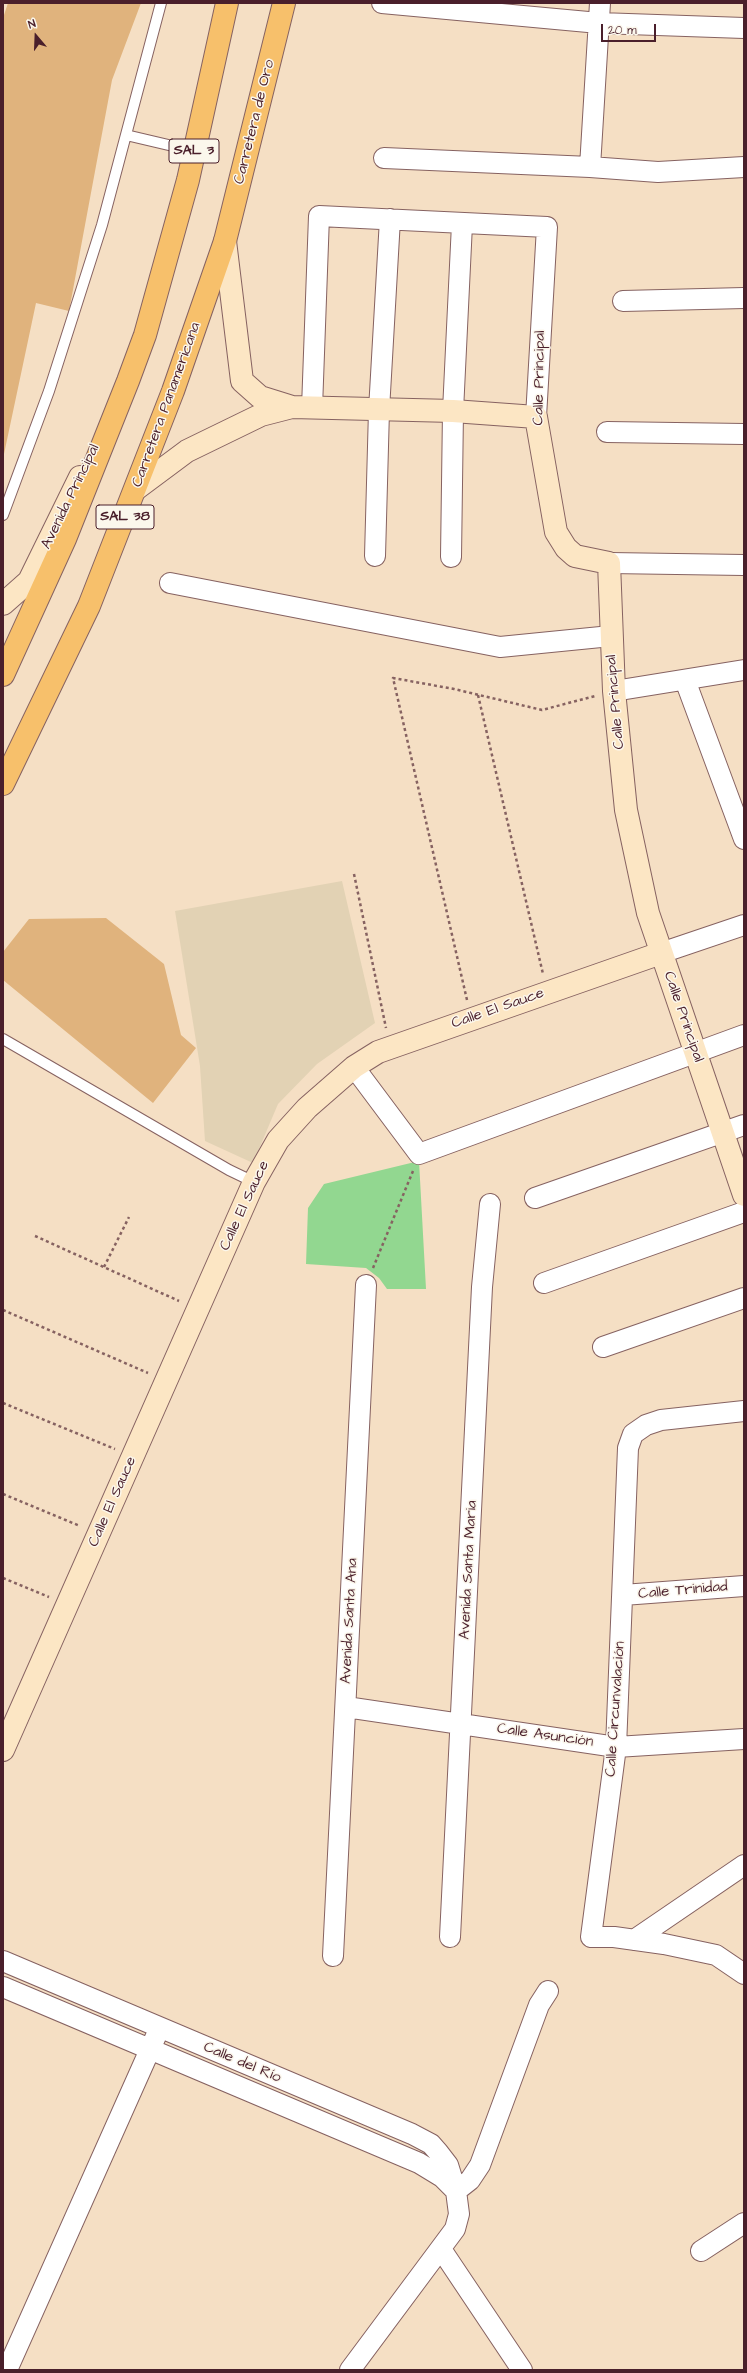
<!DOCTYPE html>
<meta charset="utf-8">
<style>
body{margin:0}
#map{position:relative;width:747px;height:2373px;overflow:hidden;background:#f5dfc4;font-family:"Architects Daughter",sans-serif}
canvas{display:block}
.frame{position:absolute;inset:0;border:4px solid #4a1f2b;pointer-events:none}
.north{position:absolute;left:16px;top:16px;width:40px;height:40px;-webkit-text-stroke:3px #fbf7ec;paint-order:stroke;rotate:341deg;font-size:11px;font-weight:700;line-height:16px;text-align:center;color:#4a1f2b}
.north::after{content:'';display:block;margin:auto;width:14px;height:18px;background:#4a1f2b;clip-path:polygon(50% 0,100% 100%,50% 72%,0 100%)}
.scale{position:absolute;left:601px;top:24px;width:55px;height:18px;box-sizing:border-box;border:2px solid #4a1f2b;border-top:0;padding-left:5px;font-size:12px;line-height:14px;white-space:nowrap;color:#4a1f2b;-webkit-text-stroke:3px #fbf7ec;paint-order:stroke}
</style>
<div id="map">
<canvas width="747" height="2373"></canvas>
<div class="frame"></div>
<div class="north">N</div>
<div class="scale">20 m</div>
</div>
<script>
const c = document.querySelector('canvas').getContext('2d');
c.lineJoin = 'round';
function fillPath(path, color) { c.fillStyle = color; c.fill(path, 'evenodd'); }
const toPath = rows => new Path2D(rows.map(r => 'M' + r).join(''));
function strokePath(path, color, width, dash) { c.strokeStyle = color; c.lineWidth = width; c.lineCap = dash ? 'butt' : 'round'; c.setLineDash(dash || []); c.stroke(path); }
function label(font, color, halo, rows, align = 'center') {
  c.font = font + ' "Architects Daughter",sans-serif'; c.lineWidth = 3; c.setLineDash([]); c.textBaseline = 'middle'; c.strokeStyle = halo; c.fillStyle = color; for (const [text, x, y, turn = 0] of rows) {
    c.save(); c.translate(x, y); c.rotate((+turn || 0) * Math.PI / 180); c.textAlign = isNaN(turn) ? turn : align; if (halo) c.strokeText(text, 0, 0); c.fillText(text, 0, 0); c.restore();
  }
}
fillPath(toPath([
 [342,881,375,1023,317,1064,278,1104,253,1163,205,1141,200,1066,175,911]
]), '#e2d2b4');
fillPath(toPath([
 [419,1161,426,1289,387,1289,379,1278,366,1268,306,1264,308,1208,324,1184]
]), '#92d790');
fillPath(toPath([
 [8,3,141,3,112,80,69,311,36,303,4,454,3,18],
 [106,918,164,964,181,1035,196,1048,153,1103,3,980,3,952,29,919]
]), '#e0b37d');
const lane = toPath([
 [126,135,194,151],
 [3,515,49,391,102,225,161,3],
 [3,1039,229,1170,254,1182]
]);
const street = toPath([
 [382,3,599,23,744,28],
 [384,158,590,167,658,172,744,167],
 [590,167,600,3],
 [623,301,744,298],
 [312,408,319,216,547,227,536,417],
 [607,432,744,434],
 [375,556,379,410,390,219],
 [451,557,453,411,462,224],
 [609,563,744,565],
 [170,583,500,647,611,636],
 [685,680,744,839],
 [614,691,744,670],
 [661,953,744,925],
 [354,1067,419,1154,744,1035],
 [535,1198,744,1125],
 [544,1283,744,1212],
 [603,1347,744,1298],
 [744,1411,661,1420,646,1425,633,1434,628,1448,616,1747,591,1937,614,1937,664,1944,716,1955,744,1974],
 [623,1595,744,1586],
 [346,1707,616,1747,744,1739],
 [450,1937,482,1287,490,1204],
 [634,1940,744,1865],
 [333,1956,366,1285],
 [3,1961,412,2134,431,2144,438,2152,448,2165,456,2191,459,2214,455,2229,350,2370],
 [3,1987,419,2163,442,2177,456,2191],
 [456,2191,470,2180,480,2165,539,2005,548,1991],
 [441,2249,522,2370],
 [701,2251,744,2223],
 [7,2370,156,2036]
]);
const secondary = toPath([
 [225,241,242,381,260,397,292,407,453,411,536,417,556,532,566,548,575,556,609,563,614,691,626,810,648,913,744,1195],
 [136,489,187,451,261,415,292,407],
 [3,604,29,581,80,477],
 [3,1750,254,1182,278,1140,307,1108,354,1067,378,1052,661,953]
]);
const highway = toPath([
 [3,675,65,539,128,381,145,335,188,180,227,3],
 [3,784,89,606,173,391,225,241,284,3]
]);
strokePath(lane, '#866261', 12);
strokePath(street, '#866261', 22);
strokePath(secondary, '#866261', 24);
strokePath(highway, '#866261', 24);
strokePath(toPath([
 [478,695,543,974],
 [354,874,386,1028],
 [467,1000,393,678,454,689,542,710,595,696],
 [35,1236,179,1301],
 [104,1267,129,1217],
 [373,1268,413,1171],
 [3,1310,148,1373],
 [3,1403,115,1449],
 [3,1494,80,1526],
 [3,1578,49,1597]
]), '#866261', 2.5, [3, 3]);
strokePath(lane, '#fff', 10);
strokePath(street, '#fff', 20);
strokePath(secondary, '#fce6c4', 22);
strokePath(highway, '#f7c06b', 22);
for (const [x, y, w] of [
 [194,151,50],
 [125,517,58]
]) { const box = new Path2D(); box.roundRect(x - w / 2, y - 12, w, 24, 3); c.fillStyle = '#fbf7ec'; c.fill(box); strokePath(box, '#4a1f2b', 1); }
label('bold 14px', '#4a1f2b', null, [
 ["SAL 3",194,151],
 ["SAL 38",125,517]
]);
label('15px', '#4a1f2b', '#fbf7ec', [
 ["Carretera de Oro",255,122,-76],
 ["Calle Principal",540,378,-89],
 ["Carretera Panamericana",167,405,-70],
 ["Avenida Principal",71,497,-64],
 ["Calle Principal",616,702,-95],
 ["Calle El Sauce",498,1009,-19],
 ["Calle Principal",683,1017,71],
 ["Calle El Sauce",245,1206,-65],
 ["Calle El Sauce",113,1502,-66],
 ["Avenida Santa Maria",469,1570,-87],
 ["Calle Trinidad",683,1591,-5],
 ["Avenida Santa Ana",350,1621,-87],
 ["Calle Circunvalación",616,1709,-86],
 ["Calle Asunción",545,1736,8],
 ["Calle del Río",242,2063,23]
]);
</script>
